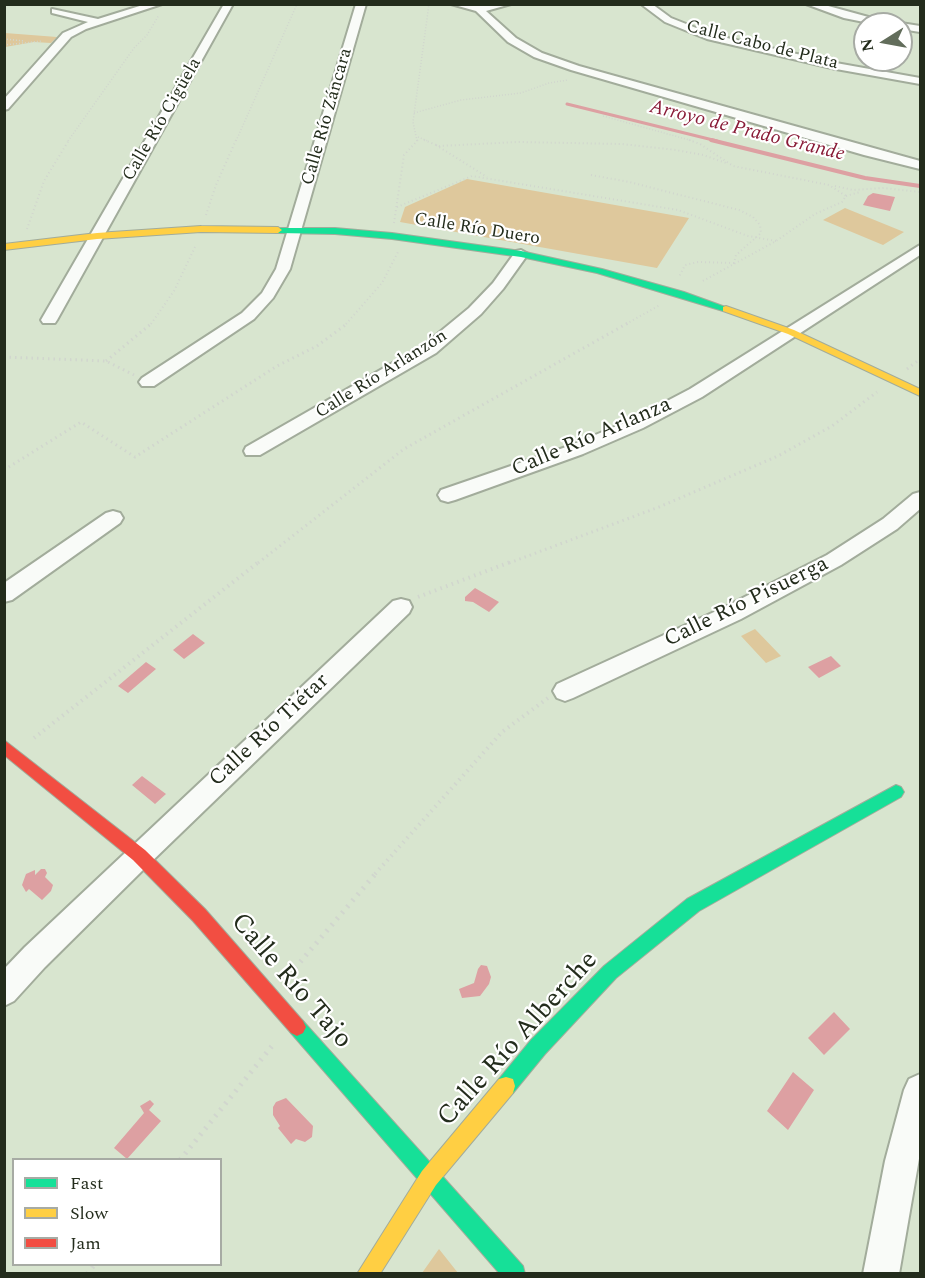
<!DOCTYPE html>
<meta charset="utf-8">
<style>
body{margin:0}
#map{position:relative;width:925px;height:1278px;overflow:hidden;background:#d8e5cf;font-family:Spectral,serif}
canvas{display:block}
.frame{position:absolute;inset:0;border:6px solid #232c1c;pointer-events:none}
.legend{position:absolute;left:12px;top:1158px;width:210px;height:108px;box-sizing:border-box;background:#fff;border:2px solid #a7aba4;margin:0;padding:8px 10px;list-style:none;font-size:18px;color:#232c1c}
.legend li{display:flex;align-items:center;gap:12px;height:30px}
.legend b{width:30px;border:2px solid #a7aba4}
.north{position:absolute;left:853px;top:12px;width:60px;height:60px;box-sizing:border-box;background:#fff;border:2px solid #a7aba4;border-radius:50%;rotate:259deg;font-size:16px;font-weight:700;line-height:24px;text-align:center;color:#232c1c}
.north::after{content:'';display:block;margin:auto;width:21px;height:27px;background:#626d5b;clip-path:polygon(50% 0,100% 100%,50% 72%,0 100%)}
</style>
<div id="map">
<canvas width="925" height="1278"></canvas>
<div class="frame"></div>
<ul class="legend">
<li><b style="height:8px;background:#16e098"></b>Fast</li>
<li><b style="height:8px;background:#ffcf43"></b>Slow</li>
<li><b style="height:8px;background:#f24e42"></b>Jam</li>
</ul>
<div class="north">N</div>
</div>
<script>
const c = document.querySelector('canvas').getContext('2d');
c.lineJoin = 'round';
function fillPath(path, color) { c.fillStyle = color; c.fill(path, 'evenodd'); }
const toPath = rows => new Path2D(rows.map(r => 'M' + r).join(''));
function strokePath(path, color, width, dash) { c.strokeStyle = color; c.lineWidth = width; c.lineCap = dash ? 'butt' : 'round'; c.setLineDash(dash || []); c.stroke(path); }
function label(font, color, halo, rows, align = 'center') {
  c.font = font + ' Spectral,serif'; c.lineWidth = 4.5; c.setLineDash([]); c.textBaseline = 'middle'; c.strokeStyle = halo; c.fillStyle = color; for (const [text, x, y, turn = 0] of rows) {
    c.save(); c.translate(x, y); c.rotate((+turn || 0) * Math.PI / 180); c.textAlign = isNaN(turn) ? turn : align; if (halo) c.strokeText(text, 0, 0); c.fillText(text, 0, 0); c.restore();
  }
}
fillPath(toPath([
 [4,33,5,33,57,37,51,43,34,42,5,47],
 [467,179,689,218,657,268,400,222,405,207],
 [845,208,904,232,883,245,823,220],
 [755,629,781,656,766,663,741,636],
 [439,1249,458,1273,422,1273]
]), '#dec89c');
fillPath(toPath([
 [873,193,895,197,890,211,863,205,868,196],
 [475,588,499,602,489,612,473,602,465,601,465,597],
 [193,634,205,643,184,659,173,650],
 [831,656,841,666,819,678,808,667],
 [146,662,156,669,128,693,118,686],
 [142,776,166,794,155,804,132,785],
 [41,869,45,869,47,873,45,877,53,885,51,891,42,900,29,889,26,892,22,885,26,874,35,870,35,875],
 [481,965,487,966,491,977,489,984,480,996,462,998,459,989,474,983,478,969],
 [834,1012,850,1029,824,1055,808,1038],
 [793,1072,814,1090,788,1130,767,1111],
 [286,1098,313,1126,312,1137,305,1142,296,1139,291,1144,278,1128,280,1126,273,1115,273,1107,276,1102],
 [150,1100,154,1104,149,1110,161,1121,127,1159,114,1148,144,1113,140,1106]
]), '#dda0a2');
strokePath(toPath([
 [567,104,717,141]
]), '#dda0a2', 3);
strokePath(toPath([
 [711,140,865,178,920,186]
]), '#dda0a2', 4);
const street = toPath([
 [146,4,162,4,86,29,71,37,8,109,4,110,4,99,63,33,88,22,52,13,52,9,98,19,146,4],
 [224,4,233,4,57,320,55,323,43,323,41,320,224,4],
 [356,4,366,4,290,269,273,298,254,319,154,386,142,386,139,382,142,378,242,313,262,293,276,269,356,4],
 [451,4,511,4,486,11,516,38,542,53,579,66,920,161,920,169,864,155,571,70,534,57,508,42,476,11,451,4],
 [641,4,652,4,671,18,714,35,836,63,920,78,920,84,836,69,707,39,665,22,641,4],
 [806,4,821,4,894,24,874,24,844,18,806,4],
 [901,23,920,26,920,32,901,29,901,24,897,24,901,23],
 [920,245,920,255,702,397,643,428,583,454,455,500,448,502,441,500,438,495,441,490,569,446,631,420,690,389,920,245],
 [521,250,528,254,503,289,481,314,436,353,260,455,246,455,244,451,246,447,424,345,469,308,493,283,516,251,521,250],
 [920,492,920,509,897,529,841,565,741,619,573,698,565,701,557,698,553,691,557,684,725,607,827,555,883,519,913,494,920,492],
 [113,511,120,513,123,518,120,523,12,600,4,602,4,583,106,513,113,511],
 [401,599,409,601,412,607,409,613,149,864,45,967,14,1001,4,1006,4,969,25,947,393,601,401,599],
 [920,1074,920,1153,899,1274,863,1274,885,1161,904,1090,909,1079,920,1074]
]);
const fast = toPath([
 [275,228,335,228,392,233,521,251,602,269,684,292,731,309,723,311,597,273,521,257,392,239,335,234,278,233,274,230,275,228],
 [896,785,901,787,904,792,901,797,699,911,616,978,545,1054,513,1093,506,1095,499,1093,497,1086,499,1079,531,1040,604,966,687,899,896,785],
 [297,1018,303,1021,523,1266,525,1274,500,1274,291,1033,288,1027,291,1021,297,1018]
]);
const slow = toPath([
 [201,226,278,227,282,230,278,233,201,232,97,239,4,250,4,244,97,233,201,226],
 [726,306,794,330,920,389,920,396,788,334,723,311,723,307,726,306],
 [506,1077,513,1079,515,1086,513,1093,436,1185,380,1274,357,1274,422,1171,499,1079,506,1077]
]);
const jam = toPath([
 [4,740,145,850,205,909,303,1021,306,1027,303,1033,297,1036,291,1033,193,921,133,860,4,755,4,740]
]);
strokePath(street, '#a2ac9b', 4);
strokePath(fast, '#a2ac9b', 2);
strokePath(slow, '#a2ac9b', 2);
strokePath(jam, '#a2ac9b', 2);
strokePath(toPath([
 [4,39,25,41],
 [4,45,42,41],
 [414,113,461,100,521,93,549,83,568,80],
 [603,116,693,141],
 [418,137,428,141],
 [68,141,134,48,147,35,159,15],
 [236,141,297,4],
 [417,141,413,122,429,4]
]), '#d1d6ce', 1.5, [1, 2]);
strokePath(toPath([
 [424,140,439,146,518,142,622,144,676,150,703,155,726,163],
 [689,140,700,144,733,166,829,185,846,196,842,202,815,214,776,241,701,282],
 [436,145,487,177],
 [591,175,629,182,739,210,753,217,760,225,761,233,736,255,734,263,698,262,685,265,679,277],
 [835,186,853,190,884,188,920,192],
 [846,196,860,192],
 [397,207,472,176,678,210,748,236,776,241],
 [206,215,216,185,236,140],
 [394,223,404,155,418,140],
 [27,229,44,181,69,140],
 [151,324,174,291,196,245],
 [346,324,382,283,398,252],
 [626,324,660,305]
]), '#d1d6ce', 2, [1, 3]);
strokePath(toPath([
 [4,357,106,361,134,375],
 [106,361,152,323],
 [907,369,920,359],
 [4,470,81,422,135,457,277,366,317,346,348,323],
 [258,563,404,449,628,323],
 [509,563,659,507,778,456,832,426,877,392]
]), '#d1d6ce', 3, [1.5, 4]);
strokePath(toPath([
 [418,597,513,561],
 [34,738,260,561],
 [375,874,502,732,548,698]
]), '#d1d6ce', 4, [1.5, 4.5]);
strokePath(toPath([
 [290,974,377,872],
 [180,1160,272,1046],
 [87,1274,95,1264]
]), '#d1d6ce', 5, [2, 6]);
fillPath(street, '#f9fbf8');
fillPath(fast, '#16e098');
fillPath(slow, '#ffcf43');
fillPath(jam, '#f24e42');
label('18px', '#232c1c', '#fff', [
 ["Calle Cabo de Plata",762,46,14],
 ["Calle Río Záncara",328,117,-74],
 ["Calle Río Cigüela",163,120,-60],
 ["Calle Río Duero",477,230,9],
 ["Calle Río Arlanzón",382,375,-32]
]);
label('italic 20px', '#891b37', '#fff', [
 ["Arroyo de Prado Grande",747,132,14]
]);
label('22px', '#232c1c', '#fff', [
 ["Calle Río Arlanza",592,438,-23],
 ["Calle Río Pisuerga",747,603,-26],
 ["Calle Río Tiétar",270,731,-43]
]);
label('27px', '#232c1c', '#fff', [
 ["Calle Río Tajo",290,982,49],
 ["Calle Río Alberche",519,1040,-48]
]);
</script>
